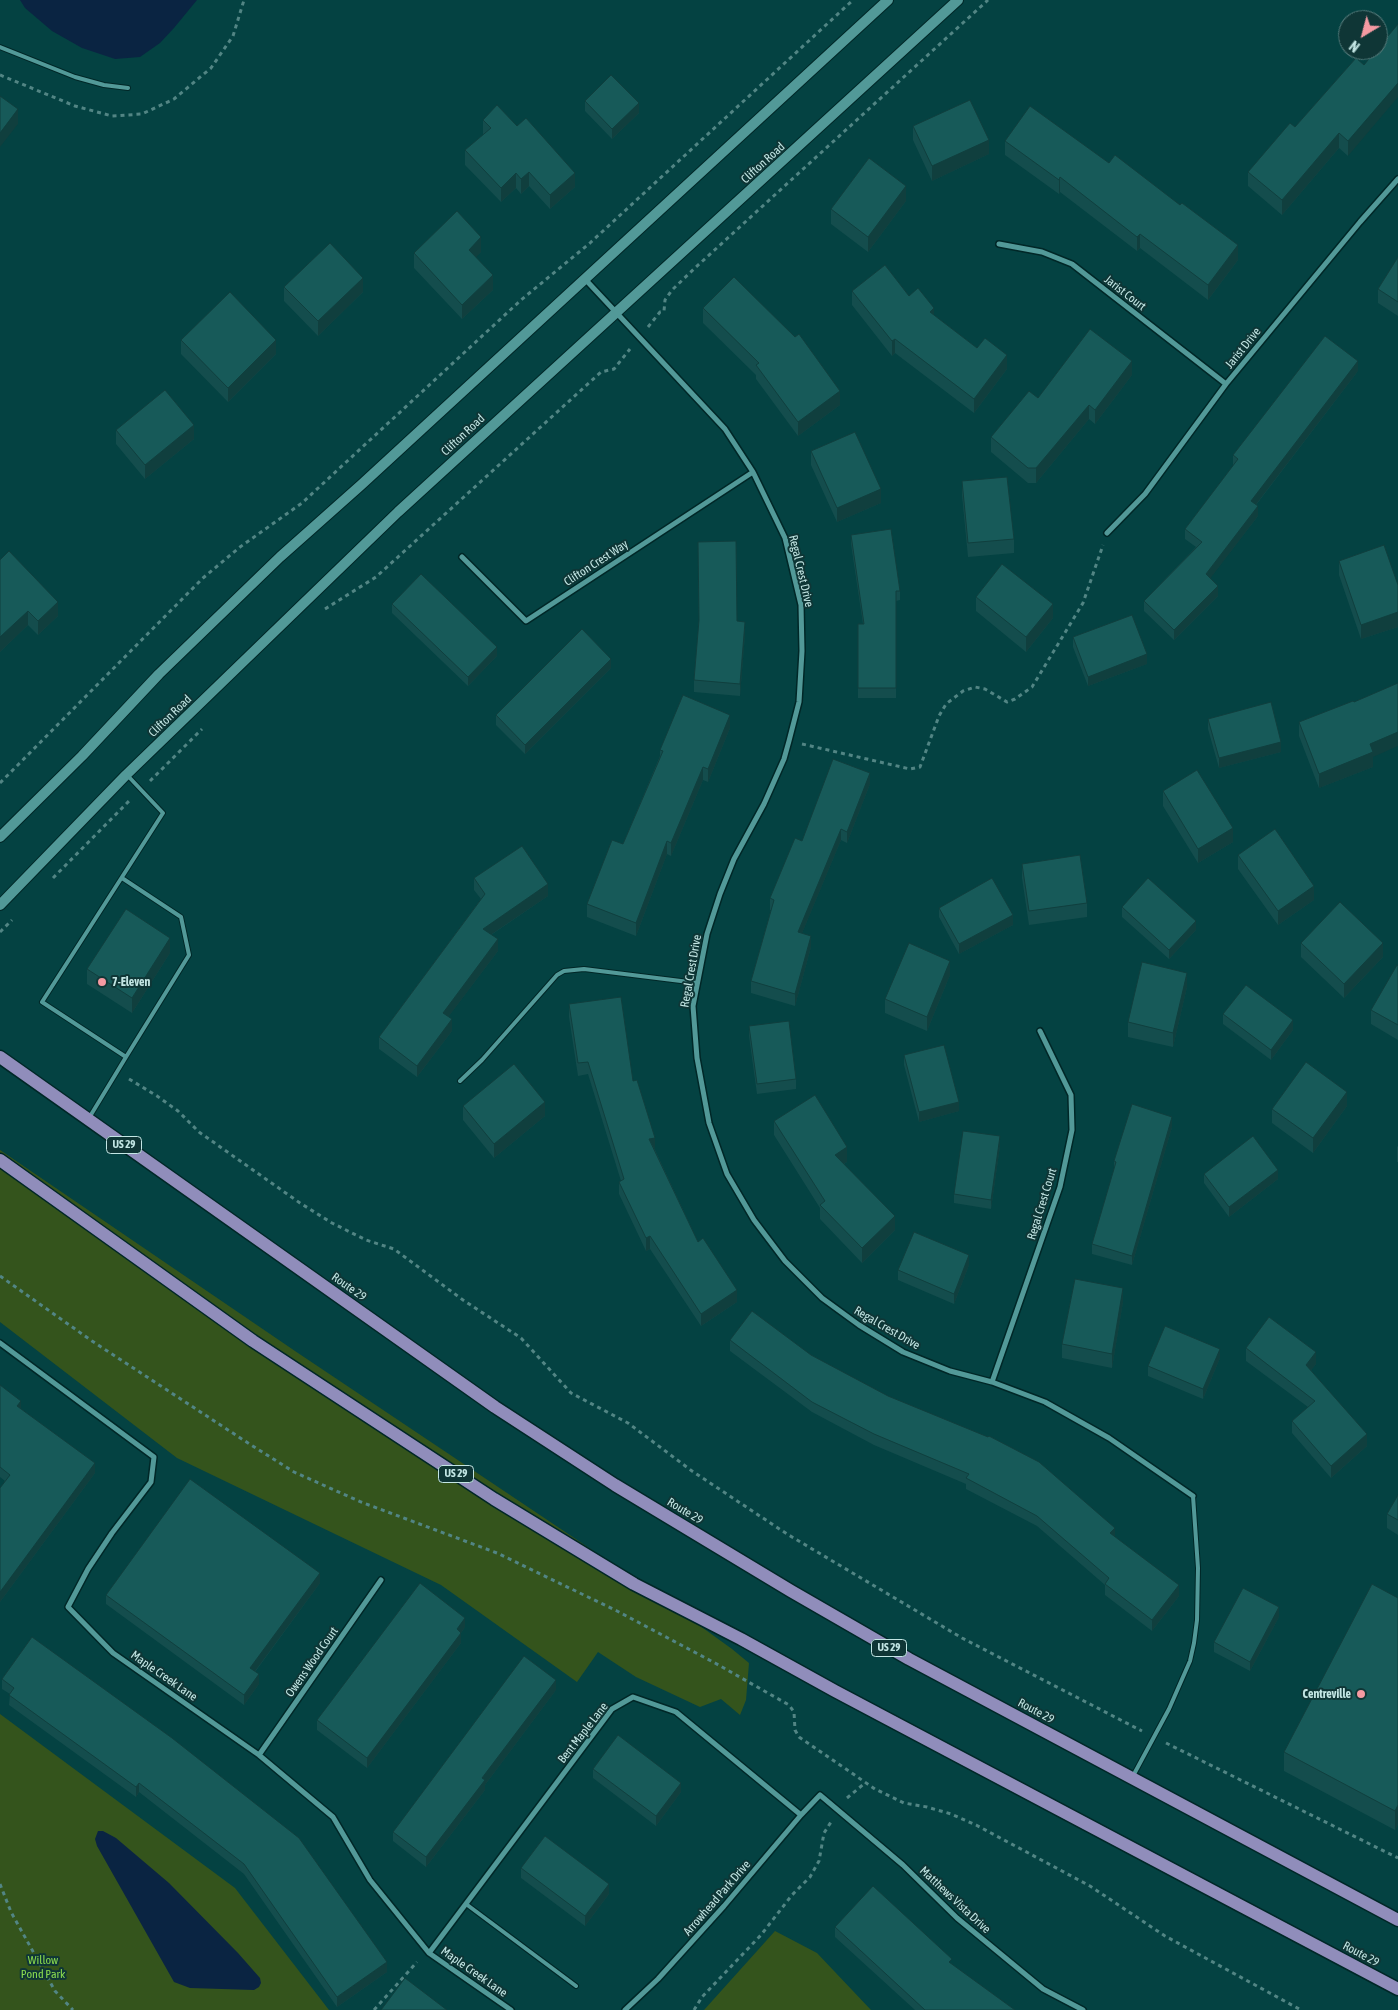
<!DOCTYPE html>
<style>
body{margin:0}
#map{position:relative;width:1398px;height:2010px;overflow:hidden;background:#044242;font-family:"Asap Condensed",sans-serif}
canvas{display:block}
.north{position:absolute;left:1338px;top:10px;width:50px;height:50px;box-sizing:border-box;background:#0f3636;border:1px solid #577c7c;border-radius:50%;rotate:217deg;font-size:14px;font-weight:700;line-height:20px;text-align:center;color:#c3e6e4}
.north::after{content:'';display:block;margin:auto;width:18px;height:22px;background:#f49aa2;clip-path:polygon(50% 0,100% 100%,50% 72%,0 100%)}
</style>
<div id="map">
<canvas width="1398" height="2010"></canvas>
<div class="north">N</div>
</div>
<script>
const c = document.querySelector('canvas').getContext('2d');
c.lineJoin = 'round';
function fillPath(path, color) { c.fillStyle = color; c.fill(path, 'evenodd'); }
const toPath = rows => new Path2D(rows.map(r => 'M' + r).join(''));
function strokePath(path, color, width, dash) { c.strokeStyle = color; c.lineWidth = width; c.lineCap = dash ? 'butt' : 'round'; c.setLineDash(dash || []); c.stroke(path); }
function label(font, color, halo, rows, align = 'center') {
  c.font = font + ' "Asap Condensed",sans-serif'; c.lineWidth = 4; c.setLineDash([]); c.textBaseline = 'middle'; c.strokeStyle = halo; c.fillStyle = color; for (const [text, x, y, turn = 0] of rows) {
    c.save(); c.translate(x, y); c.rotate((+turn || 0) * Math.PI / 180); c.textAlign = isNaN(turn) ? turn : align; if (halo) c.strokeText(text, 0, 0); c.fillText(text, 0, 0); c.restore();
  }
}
fillPath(toPath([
 [0,1150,295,1351,631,1576,732,1649,749,1663,746,1700,740,1715,721,1699,700,1707,636,1677,598,1652,577,1682,441,1585,177,1458,0,1322],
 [0,1714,235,1888,329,2010,0,2010],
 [775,1931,817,1953,871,2010,704,2010]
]), '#34541c');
fillPath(toPath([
 [20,0,197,0,174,28,160,43,140,57,115,59,82,48,52,31,25,8],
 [98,1831,103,1831,116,1838,169,1883,238,1953,260,1978,261,1983,259,1987,254,1990,190,1988,174,1982,97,1846,95,1839]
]), '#0a2442');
const service = toPath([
 [0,47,75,77,104,85,128,88],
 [122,878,181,917,189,955,126,1057],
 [460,1081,482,1060,557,975,564,971,584,969,697,983],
 [89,1118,126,1057,42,1002,163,813,128,776],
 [1133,1776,1169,1709,1190,1661,1194,1643,1197,1620,1198,1568,1193,1496],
 [466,1904,576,1986]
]);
const minor = toPath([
 [999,244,1042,252,1072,264,1226,384],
 [584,278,725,429,753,472,785,538,801,605,802,651,799,702,789,741,784,759,764,804,734,859,720,894,707,934,693,1006,697,1058,709,1123,727,1174,754,1220,785,1261,822,1298,859,1325,903,1352,950,1371,992,1382,1045,1402,1109,1438,1193,1496],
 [1107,533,1145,494,1226,384,1360,222,1398,179],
 [462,557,526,621,753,472],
 [0,1343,154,1457,151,1482,112,1533,88,1569,68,1607,113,1653,259,1755,333,1817,370,1880,429,1953,511,2010],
 [992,1382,1060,1187,1072,1130,1071,1095,1040,1031],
 [259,1755,381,1580],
 [429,1953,612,1709,633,1697,676,1712,801,1815],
 [625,2010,658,1979,724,1906,801,1815,820,1795,903,1865,957,1918,1043,1989,1083,2010]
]);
const secondary = toPath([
 [0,837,82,756,159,674,280,557,361,485,888,0],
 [0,905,126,775,398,512,958,0]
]);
const primary = toPath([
 [0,1057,495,1407,615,1485,791,1591,909,1659,1398,1920],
 [0,1160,253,1341,494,1499,634,1584,741,1639,835,1691,1398,1989]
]);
strokePath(service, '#002727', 6);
strokePath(minor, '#002727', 8);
strokePath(secondary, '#002727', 12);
strokePath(primary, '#002727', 15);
strokePath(toPath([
 [0,75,75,106,112,116,142,114,174,99,211,68,233,36,244,0],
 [648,327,660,312,664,311,665,300,672,290,696,267,988,0],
 [325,609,376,577,601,372,614,369,630,349],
 [802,744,910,769,920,767,939,716,946,704,963,691,975,687,985,689,1007,702,1015,699,1032,687,1083,603,1103,545],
 [150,781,202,729],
 [0,783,203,578,240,547,302,503,521,300,590,243,853,0],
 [53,878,131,799],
 [0,932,12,920],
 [129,1079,157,1096,178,1111,199,1132,300,1203,332,1223,366,1240,394,1249,463,1300,521,1338,571,1393,628,1423,692,1471,787,1534,962,1638,1142,1731],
 [0,1276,92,1341,248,1443,294,1472,361,1502,497,1553,617,1611,715,1663,789,1705,794,1712,795,1730,799,1737,875,1789,904,1803,927,1807,951,1814,976,1825,1090,1886,1165,1936,1301,2010],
 [1166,1743,1398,1858],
 [847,1798,865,1783],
 [0,1884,11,1912,55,1991,73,2010],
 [374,2010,417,1962],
 [694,2010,702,1997,761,1935,792,1895,810,1877,819,1861,824,1833,831,1822]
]), '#528584', 3, [4, 4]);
strokePath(service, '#529998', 4);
strokePath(minor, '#529998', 5);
strokePath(secondary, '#529998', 10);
strokePath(primary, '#908dbb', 12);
fillPath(toPath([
 [1356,58,1348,156,1339,148,1282,215,1248,186,1248,172,1295,127],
 [585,101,639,113,612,139,585,111],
 [483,120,575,187,550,209,529,186,521,194,516,188,501,202,465,165,465,150,484,135,483,134],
 [913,126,989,154,932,181,913,140],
 [1005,141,1109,163,1180,205,1238,260,1208,300,1140,248,1137,251,1060,192,1059,194,1005,155],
 [906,201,868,252,831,224,831,209],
 [481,252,475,257,493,290,462,319,414,268,414,253],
 [1398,257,1398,316,1378,303,1378,289],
 [284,287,363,292,318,336,284,301],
 [852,291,909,296,977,348,1007,369,974,413,895,353,892,356,852,305],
 [703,308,840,405,798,436,756,379,756,375,703,323],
 [181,340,276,354,228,402,181,354],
 [1358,371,1256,505,1258,516,1210,578,1218,596,1174,640,1144,611,1144,601,1196,547,1185,539,1185,529,1234,466,1233,465,1233,455],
 [1132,375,1095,424,1089,419,1036,483,1028,483,991,452,991,437,1038,398],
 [116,430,194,439,145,479,116,444],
 [811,451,881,503,837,522,811,465],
 [962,481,1014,539,1014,553,968,557,962,495],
 [851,535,900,591,900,600,896,601,896,698,858,698,858,624,863,624,851,544],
 [0,560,58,616,38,635,28,625,0,652],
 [1339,561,1398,585,1398,627,1361,639,1339,575],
 [976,597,1053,618,1026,652,976,611],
 [392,604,497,656,468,686,392,613],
 [737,621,745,634,740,696,694,692,694,680],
 [1073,637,1147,664,1088,686,1073,647],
 [611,668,525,754,496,725,496,715],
 [1208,719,1281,752,1219,768,1208,729],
 [1299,722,1373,757,1373,767,1319,788,1299,736],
 [730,728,708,782,703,780,671,856,667,854,636,936,587,917,587,904,623,844,660,756,660,750],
 [870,784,847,843,841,840,802,933,811,947,795,1006,751,993,751,981,771,910,770,910,770,898,802,841],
 [1163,791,1233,842,1198,863,1163,806],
 [1238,855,1314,900,1278,925,1238,869],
 [1022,864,1087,903,1087,917,1029,925,1022,878],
 [474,878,548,896,491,935,498,951,448,1017,452,1031,417,1077,379,1049,379,1037,481,899,474,890],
 [1122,907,1196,930,1169,959,1122,917],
 [939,908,1013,925,959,954,939,917],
 [1301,943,1383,957,1344,998,1301,957],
 [170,953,132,1013,87,984,87,969],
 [1398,966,1398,1040,1371,1024,1371,1010],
 [950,975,927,1031,885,1013,885,999],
 [1187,987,1173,1047,1128,1037,1128,1022],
 [569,1004,633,1081,655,1150,698,1242,737,1302,701,1326,650,1249,646,1251,619,1194,619,1182,621,1181,588,1074,578,1076,569,1017],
 [1223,1014,1293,1030,1271,1060,1223,1024],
 [749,1026,796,1079,796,1089,757,1094,749,1036],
 [904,1055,959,1111,919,1122,904,1065],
 [463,1106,545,1116,494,1158,463,1120],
 [1347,1106,1313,1153,1272,1123,1272,1109],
 [774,1121,847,1162,844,1164,895,1230,862,1263,820,1219,820,1208,774,1135],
 [1172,1127,1132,1265,1092,1254,1092,1244,1114,1170,1114,1161],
 [1000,1146,991,1209,954,1203,954,1194],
 [1398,1146,1398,1162,1397,1162,1397,1147],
 [1204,1174,1278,1179,1229,1217,1204,1183],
 [969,1265,954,1304,898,1280,898,1270],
 [1123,1302,1112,1368,1062,1358,1062,1344],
 [730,1340,811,1355,1115,1537,1179,1596,1152,1631,1105,1595,1105,1585,1037,1526,966,1489,966,1484,874,1445,812,1412,730,1351],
 [1246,1348,1316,1364,1311,1370,1367,1446,1331,1478,1292,1433,1292,1421,1308,1407,1246,1361],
 [1220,1358,1203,1399,1148,1376,1148,1366],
 [0,1385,21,1409,95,1473,0,1602,0,1488,5,1481,0,1477],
 [1398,1495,1398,1535,1387,1528,1387,1514],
 [320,1583,255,1672,259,1684,244,1705,106,1604,106,1595],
 [1398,1598,1398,1824,1395,1830,1284,1771,1284,1752],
 [1279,1617,1250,1671,1214,1652,1214,1642],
 [465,1627,461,1633,461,1643,367,1768,317,1730,317,1720],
 [32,1637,387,1972,337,2007,244,1874,139,1792,136,1797,9,1705,10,1694,2,1689,2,1679],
 [556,1690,485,1785,485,1790,426,1867,393,1841,393,1832],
 [593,1769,681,1792,656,1826,593,1778],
 [521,1868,609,1894,585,1926,521,1878],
 [835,1927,952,1965,1015,2010,915,2010,835,1937]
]), '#144d4d');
fillPath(toPath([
 [1398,83,1398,97,1348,156,1348,141],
 [639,103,639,113,612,139,612,129],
 [18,109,18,124,0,147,0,133],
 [1339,133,1339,148,1282,215,1282,200],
 [989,140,989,154,932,181,932,166],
 [529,172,529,186,521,194,521,179],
 [516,173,516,188,501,202,501,188],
 [575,173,575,187,550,209,550,195],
 [1060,177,1060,192,1059,194,1059,180],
 [906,186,906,201,868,252,868,237],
 [1140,234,1140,248,1137,251,1137,237],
 [481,237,481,252,469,265,469,250],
 [1238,245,1238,260,1208,300,1208,285],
 [493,275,493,290,462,319,462,305],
 [363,278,363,292,318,336,318,321],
 [934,308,934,323,930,312],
 [895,339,895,353,892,356,892,341],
 [276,340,276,354,228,402,228,388],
 [1007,355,1007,369,974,413,974,399],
 [1132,361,1132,375,1095,424,1095,410],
 [1358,361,1358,371,1251,511,1251,501],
 [840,391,840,405,798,436,798,422],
 [1089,405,1089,419,1036,483,1036,468],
 [194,425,194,439,145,479,145,465],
 [881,489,881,503,837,522,837,508],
 [1258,506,1258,516,1206,584,1206,574],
 [1218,586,1218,596,1174,640,1174,630],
 [58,602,58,616,38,635,38,621],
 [1053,604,1053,618,1026,652,1026,637],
 [28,611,28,625,0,652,0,637],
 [1398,612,1398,627,1361,639,1361,625],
 [745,622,745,634,740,696,740,684],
 [497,647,497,656,468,686,468,677],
 [1147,654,1147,664,1088,686,1088,677],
 [611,659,611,668,525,754,525,745],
 [730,715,730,728,708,782,708,769],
 [1398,732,1398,746,1373,757,1373,767,1319,788,1319,774,1370,744],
 [1281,742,1281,752,1219,768,1219,758],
 [703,767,703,780,671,856,671,843],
 [870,773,870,784,847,843,847,832],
 [1233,828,1233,842,1198,863,1198,849],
 [841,829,841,840,798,943,798,932],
 [667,841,667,854,636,936,636,923],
 [548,884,548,896,483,940,483,929],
 [1314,886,1314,900,1278,925,1278,911],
 [1013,915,1013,925,959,954,959,944],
 [1196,921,1196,930,1169,959,1169,950],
 [811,936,811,947,795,1006,795,994],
 [170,938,170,953,132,1013,132,998],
 [498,939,498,951,443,1024,443,1013],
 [1383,943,1383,957,1344,998,1344,984],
 [950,961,950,975,927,1031,927,1017],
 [1187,973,1187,987,1173,1047,1173,1033],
 [452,1019,452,1031,417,1077,417,1066],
 [1293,1020,1293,1030,1271,1060,1271,1050],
 [1347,1092,1347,1106,1313,1153,1313,1138],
 [545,1102,545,1116,494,1158,494,1144],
 [959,1102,959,1111,919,1122,919,1112],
 [1172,1117,1172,1127,1132,1265,1132,1256],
 [1000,1136,1000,1146,991,1209,991,1200],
 [655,1138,655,1150,649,1139],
 [847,1147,847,1162,835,1169,835,1155],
 [1278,1170,1278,1179,1229,1217,1229,1207],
 [895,1216,895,1230,862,1263,862,1248],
 [650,1236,650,1249,646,1251,646,1238],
 [969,1255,969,1265,954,1304,954,1294],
 [1123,1288,1123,1302,1112,1368,1112,1354],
 [737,1290,737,1302,701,1326,701,1314],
 [1220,1349,1220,1358,1203,1399,1203,1389],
 [1316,1352,1316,1364,1306,1377,1306,1365],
 [21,1401,21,1411,17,1406],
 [1367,1434,1367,1446,1331,1478,1331,1466],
 [95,1463,95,1473,0,1602,0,1592],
 [1115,1528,1115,1538,1110,1533],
 [320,1573,320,1583,250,1678,250,1668],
 [1179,1585,1179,1596,1152,1631,1152,1620],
 [1279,1607,1279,1617,1250,1671,1250,1662],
 [465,1618,465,1627,461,1633,461,1643,367,1768,367,1758],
 [259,1674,259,1684,244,1705,244,1695],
 [556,1680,556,1690,485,1785,485,1790,426,1867,426,1857,482,1778],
 [139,1783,139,1792,136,1797,136,1787],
 [681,1783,681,1792,656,1826,656,1816],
 [1398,1805,1398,1824,1395,1830,1395,1811],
 [609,1884,609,1894,585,1926,585,1916],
 [387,1962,387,1972,337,2007,337,1997]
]), '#103f3e');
const building = toPath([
 [1398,24,1398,83,1348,141,1339,133,1282,200,1248,172,1290,123,1295,127,1356,58,1364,65,1376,50,1378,50,1378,48,1398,24],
 [611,75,639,103,612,129,585,101,611,75],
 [0,96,18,109,0,133,0,96],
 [970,100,989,140,932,166,913,126,970,100],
 [497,105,517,126,526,118,575,173,550,195,529,172,521,179,516,173,501,188,465,150,491,128,483,120,497,105],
 [1030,106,1109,163,1115,155,1180,205,1182,203,1238,245,1208,285,1140,234,1137,237,1060,177,1059,180,1005,141,1030,106],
 [869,158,906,186,868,237,831,209,869,158],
 [457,211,481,237,469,250,493,275,462,305,414,253,457,211],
 [330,243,363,278,318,321,284,287,330,243],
 [1398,257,1398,302,1378,289,1398,257],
 [885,265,909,296,918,288,934,308,930,312,977,348,985,338,1007,355,974,399,895,339,892,341,852,291,885,265],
 [734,277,795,337,799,334,840,391,798,422,756,365,759,363,703,308,734,277],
 [230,292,276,340,228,388,181,340,230,292],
 [1090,329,1132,361,1095,410,1089,405,1036,468,1028,468,991,437,1029,391,1038,398,1090,329],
 [1325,336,1358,361,1251,501,1258,506,1206,574,1218,586,1174,630,1144,601,1202,542,1185,529,1238,459,1233,455,1325,336],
 [165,390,194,425,145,465,116,430,165,390],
 [855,432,881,489,837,508,811,451,855,432],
 [1007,477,1014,539,968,543,962,481,1007,477],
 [891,529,900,591,896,591,896,688,858,688,858,624,864,624,851,535,891,529],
 [736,541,737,621,745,622,740,684,694,680,699,620,698,542,736,541],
 [1384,545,1398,585,1398,612,1361,625,1339,561,1384,545],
 [9,551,58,602,38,621,28,611,0,637,0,560,9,551],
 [1002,564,1053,604,1026,637,976,597,1002,564],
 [421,574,497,647,468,677,392,604,421,574],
 [1132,615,1147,654,1088,677,1073,637,1132,615],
 [582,629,611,659,525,745,496,715,582,629],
 [1398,683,1398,732,1370,744,1373,752,1319,774,1299,722,1353,701,1354,702,1398,683],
 [683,695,730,715,708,769,703,767,671,843,667,841,636,923,587,904,612,840,623,844,663,751,660,750,683,695],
 [1271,702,1281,742,1219,758,1208,719,1271,702],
 [833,759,870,773,847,832,841,829,798,932,811,936,795,994,751,981,774,900,770,898,795,838,802,841,833,759],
 [1197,770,1233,828,1198,849,1163,791,1197,770],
 [1275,829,1314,886,1278,911,1238,855,1275,829],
 [522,846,548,884,483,929,498,939,443,1013,452,1019,417,1066,379,1037,485,894,474,878,522,846],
 [1080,855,1087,903,1029,911,1022,864,1080,855],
 [992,878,1013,915,959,944,939,908,992,878],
 [1148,878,1196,921,1169,950,1122,907,1148,878],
 [1340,902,1383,943,1344,984,1301,943,1340,902],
 [126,909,170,938,132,998,87,969,126,909],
 [909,943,950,961,927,1017,885,999,909,943],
 [1142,962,1187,973,1173,1033,1128,1022,1142,962],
 [1397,965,1398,966,1398,1025,1371,1010,1397,965],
 [1246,985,1293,1020,1271,1050,1223,1014,1246,985],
 [621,997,633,1081,637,1080,655,1138,649,1139,698,1242,703,1238,737,1290,701,1314,650,1236,646,1238,619,1182,624,1179,588,1062,578,1063,569,1004,621,997],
 [789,1021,796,1079,757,1084,749,1026,789,1021],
 [944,1045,959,1102,919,1112,904,1055,944,1045],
 [1306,1062,1347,1092,1313,1138,1272,1109,1306,1062],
 [514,1064,545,1102,494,1144,463,1106,514,1064],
 [815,1095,847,1147,835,1155,895,1216,862,1248,820,1205,825,1201,774,1121,815,1095],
 [1132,1104,1172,1117,1132,1256,1092,1244,1116,1162,1114,1161,1132,1104],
 [963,1131,1000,1136,991,1200,954,1194,963,1131],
 [1253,1136,1278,1170,1229,1207,1204,1174,1253,1136],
 [914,1232,969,1255,954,1294,898,1270,914,1232],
 [1075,1279,1123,1288,1112,1354,1062,1344,1075,1279],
 [752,1311,811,1355,888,1396,988,1437,989,1436,1039,1462,1115,1528,1110,1533,1179,1585,1152,1620,1105,1584,1109,1578,1037,1516,966,1478,969,1474,874,1434,812,1402,730,1340,752,1311],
 [1269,1317,1316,1352,1306,1365,1367,1434,1331,1466,1292,1421,1315,1401,1246,1348,1269,1317],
 [1165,1326,1220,1349,1203,1389,1148,1366,1165,1326],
 [0,1385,21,1401,17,1406,95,1463,0,1592,0,1488,10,1475,0,1467,0,1385],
 [190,1479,320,1573,250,1668,259,1674,244,1695,106,1595,190,1479],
 [1398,1495,1398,1520,1387,1514,1398,1495],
 [420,1583,465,1618,457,1629,461,1633,367,1758,317,1720,420,1583],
 [1372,1584,1398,1598,1398,1805,1395,1811,1284,1752,1372,1584],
 [1243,1588,1279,1607,1250,1662,1214,1642,1243,1588],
 [32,1637,172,1738,299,1838,387,1962,337,1997,244,1864,139,1783,136,1787,9,1695,14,1688,2,1679,32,1637],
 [524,1656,556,1680,482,1778,485,1780,426,1857,393,1832,524,1656],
 [618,1735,681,1783,656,1816,593,1769,618,1735],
 [545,1836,609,1884,585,1916,521,1868,545,1836],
 [873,1886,952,1959,949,1962,1015,2010,925,2010,835,1927,873,1886],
 [405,1978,447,2010,381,2010,405,1978]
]);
fillPath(building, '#175a59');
strokePath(building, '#103f3e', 1);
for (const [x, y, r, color] of [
 [102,982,5,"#f49aa2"],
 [1361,1694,5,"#f49aa2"]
]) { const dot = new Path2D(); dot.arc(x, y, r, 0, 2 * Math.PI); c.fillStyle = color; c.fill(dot); strokePath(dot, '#0f3636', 2); }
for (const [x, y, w] of [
 [124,1145,35],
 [456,1474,35],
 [889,1648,35]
]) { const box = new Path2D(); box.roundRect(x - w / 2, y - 8.5, w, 17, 4); c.fillStyle = '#0f3636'; c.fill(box); strokePath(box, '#c3e6e4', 1); }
label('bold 11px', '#c3e6e4', null, [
 ["US 29",124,1145],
 ["US 29",456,1474],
 ["US 29",889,1648]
]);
label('12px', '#c3e6e4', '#0f3636', [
 ["Clifton Road",763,163,-42],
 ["Jarist Court",1125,293,38],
 ["Jarist Drive",1243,348,-51],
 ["Clifton Road",463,435,-43],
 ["Clifton Crest Way",596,563,-33],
 ["Regal Crest Drive",801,571,77],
 ["Clifton Road",170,716,-44],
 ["Regal Crest Drive",691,971,-80],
 ["Regal Crest Court",1042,1204,-73],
 ["Route 29",349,1287,35],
 ["Regal Crest Drive",887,1328,30],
 ["Route 29",685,1511,31],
 ["Owens Wood Court",312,1662,-55],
 ["Maple Creek Lane",164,1676,35],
 ["Route 29",1036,1711,28],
 ["Bent Maple Lane",583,1733,-52],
 ["Arrowhead Park Drive",717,1898,-49],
 ["Matthews Vista Drive",955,1900,43],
 ["Route 29",1361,1954,28],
 ["Maple Creek Lane",474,1972,35]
]);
label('bold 12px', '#c3e6e4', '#0f3636', [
 ["7-Eleven",112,982],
 ["Centreville",1351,1694,"right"]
], 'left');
label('12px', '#8adb4e', '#0f3636', [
 ["Willow",43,1960],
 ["Pond Park",43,1974]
]);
</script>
